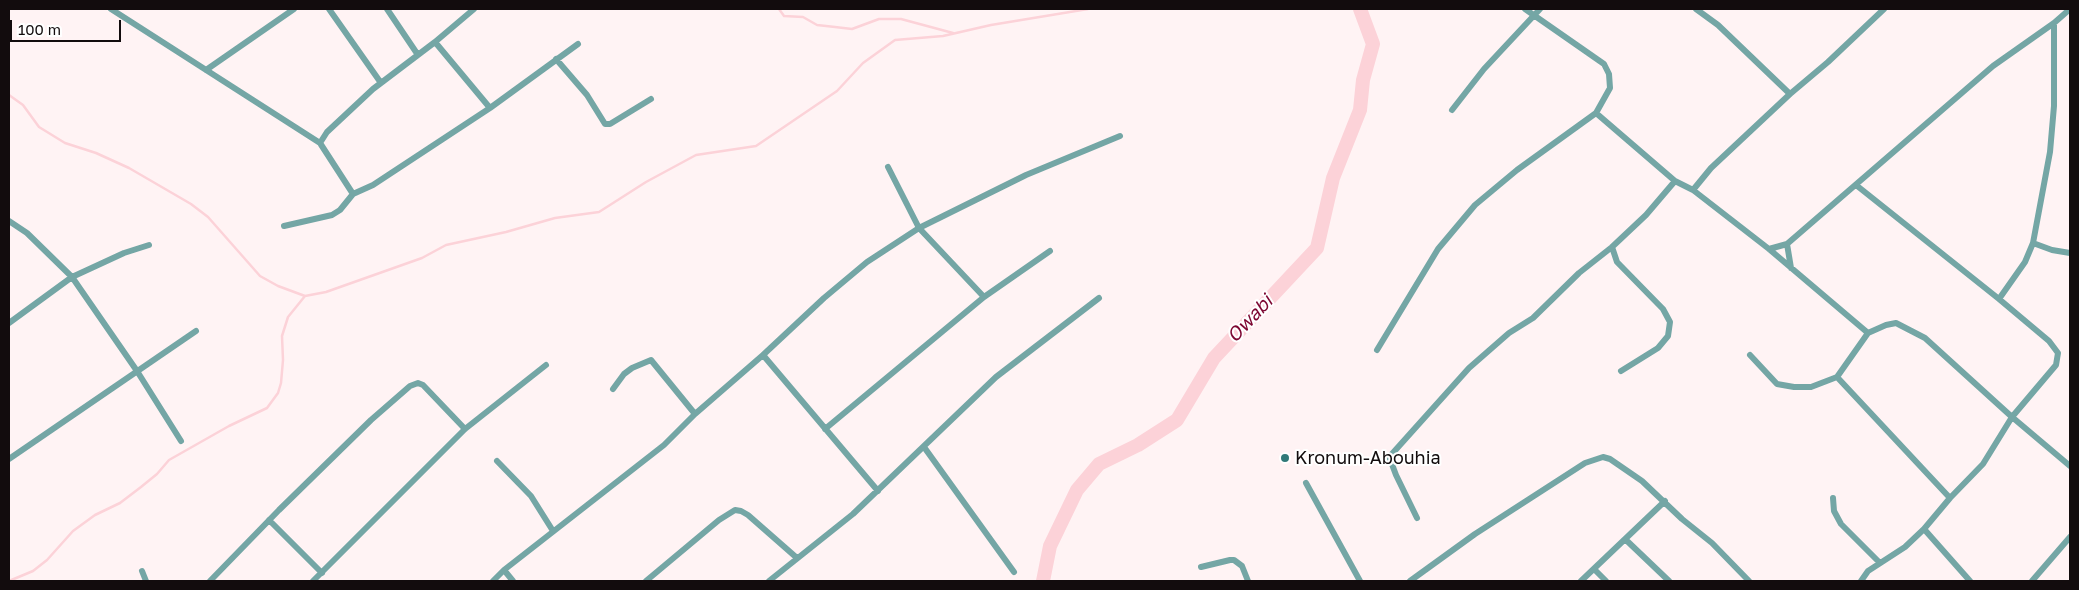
<!DOCTYPE html>
<style>
body{margin:0}
#map{position:relative;width:2079px;height:590px;overflow:hidden;background:#fff3f4;font-family:"Golos Text",sans-serif}
canvas{display:block}
.frame{position:absolute;inset:0;border:10px solid #120c0d;pointer-events:none}
.scale{position:absolute;left:10px;top:20px;width:111px;height:22px;box-sizing:border-box;border:2px solid #120c0d;border-top:0;padding-left:6px;font-size:15px;line-height:18px;white-space:nowrap;color:#120c0d;-webkit-text-stroke:4px #fff;paint-order:stroke}
</style>
<div id="map">
<canvas width="2079" height="590"></canvas>
<div class="frame"></div>
<div class="scale">100 m</div>
</div>
<script>
const c = document.querySelector('canvas').getContext('2d');
c.lineJoin = 'round';
const toPath = rows => new Path2D(rows.map(r => 'M' + r).join(''));
function strokePath(path, color, width, dash) { c.strokeStyle = color; c.lineWidth = width; c.lineCap = dash ? 'butt' : 'round'; c.setLineDash(dash || []); c.stroke(path); }
function label(font, color, halo, rows, align = 'center') {
  c.font = font + ' "Golos Text",sans-serif'; c.lineWidth = 4; c.setLineDash([]); c.textBaseline = 'middle'; c.strokeStyle = halo; c.fillStyle = color; for (const [text, x, y, turn = 0] of rows) {
    c.save(); c.translate(x, y); c.rotate((+turn || 0) * Math.PI / 180); c.textAlign = isNaN(turn) ? turn : align; if (halo) c.strokeText(text, 0, 0); c.fillText(text, 0, 0); c.restore();
  }
}
strokePath(toPath([
 [779,9,784,16,803,17,817,25,835,27,852,29,879,19,901,19,953,33],
 [9,95,23,105,39,127,65,143,96,153,129,168,191,204,208,217,260,276,278,286,305,296,326,292,422,258,446,245,506,232,555,218,599,212,646,182,696,155,756,146,837,91,863,63,895,40,943,36,991,25,1088,9],
 [9,581,33,571,47,560,73,531,95,515,120,503,141,487,157,474,169,460,229,426,267,408,278,393,281,383,283,360,282,336,288,317,305,296]
]), '#fcd2d8', 2.5);
strokePath(toPath([
 [1043,581,1050,546,1077,490,1099,464,1138,445,1177,420,1214,358,1317,248,1333,178,1360,110,1363,80,1373,44,1360,9]
]), '#fcd2d8', 14);
strokePath(toPath([
 [111,9,320,143],
 [329,9,381,83],
 [387,9,418,55],
 [1696,9,1718,25,1790,94,1828,62,1884,9],
 [435,42,490,108],
 [556,59,587,95,605,124,610,124,651,99],
 [206,70,294,9],
 [1452,110,1484,69,1540,9],
 [1596,113,1675,181,1693,190,1711,168,1790,94],
 [888,167,919,228,984,297],
 [1856,185,1999,299,2049,341,2058,353,2056,365,2012,417,1983,464,1950,498,1924,529,1970,581],
 [1693,190,1769,249,1868,333,1886,325,1896,323,1925,338,2012,417,2070,466],
 [353,194,320,143,327,132,373,89,435,42,474,9],
 [9,221,27,233,72,277,137,371,181,441],
 [284,226,332,215,340,210,353,194,373,185,490,108,578,44],
 [2033,243,2052,250,2070,253],
 [1787,244,1791,268],
 [1612,247,1617,262,1663,309,1670,322,1668,336,1658,348,1621,371],
 [1769,249,1787,244,1993,66,2054,23,2070,9],
 [1999,299,2025,262,2033,243,2050,152,2054,106,2054,23],
 [9,323,72,277,124,253,149,245],
 [1377,350,1438,249,1475,205,1517,170,1596,113,1610,88,1609,74,1604,64,1525,9],
 [763,355,878,491],
 [1750,355,1777,384,1794,387,1811,387,1837,377,1868,333],
 [1837,377,1950,498],
 [613,389,624,374,632,368,651,360,695,414],
 [825,429,984,297,1050,251],
 [924,447,1014,572],
 [9,459,196,331],
 [497,461,531,496,553,531],
 [1306,483,1360,581],
 [1833,498,1834,511,1841,524,1880,563],
 [1417,518,1396,475,1390,459,1391,455,1469,368,1509,333,1533,318,1579,273,1612,247,1646,215,1675,181],
 [269,520,322,573],
 [1625,539,1669,581],
 [1201,567,1230,560,1234,560,1242,566,1248,581],
 [1594,569,1606,581],
 [504,570,513,581],
 [142,571,146,581],
 [210,581,279,510,371,420,410,386,418,383,423,385,465,429],
 [313,581,465,429,546,365],
 [493,581,504,570,664,445,695,414,763,355,824,298,867,262,919,228,1026,175,1120,136],
 [646,581,719,520,735,510,741,511,748,515,797,558],
 [769,581,853,514,996,377,1099,298],
 [1410,581,1475,534,1585,463,1603,457,1610,459,1642,481,1682,519,1712,543,1749,581],
 [1581,581,1665,501],
 [1861,581,1868,571,1905,547,1924,529],
 [2032,581,2070,537]
]), '#74a6a5', 6);
for (const [x, y, r, color] of [
 [1285,458,5,"#307978"]
]) { const dot = new Path2D(); dot.arc(x, y, r, 0, 2 * Math.PI); c.fillStyle = color; c.fill(dot); strokePath(dot, '#fff', 2); }
label('18px', '#120c0d', '#fff', [
 ["Kronum-Abouhia",1295,458]
], 'left');
label('italic 19px', '#7d0732', '#fff', [
 ["Owabi",1250,319,-47]
]);
</script>
